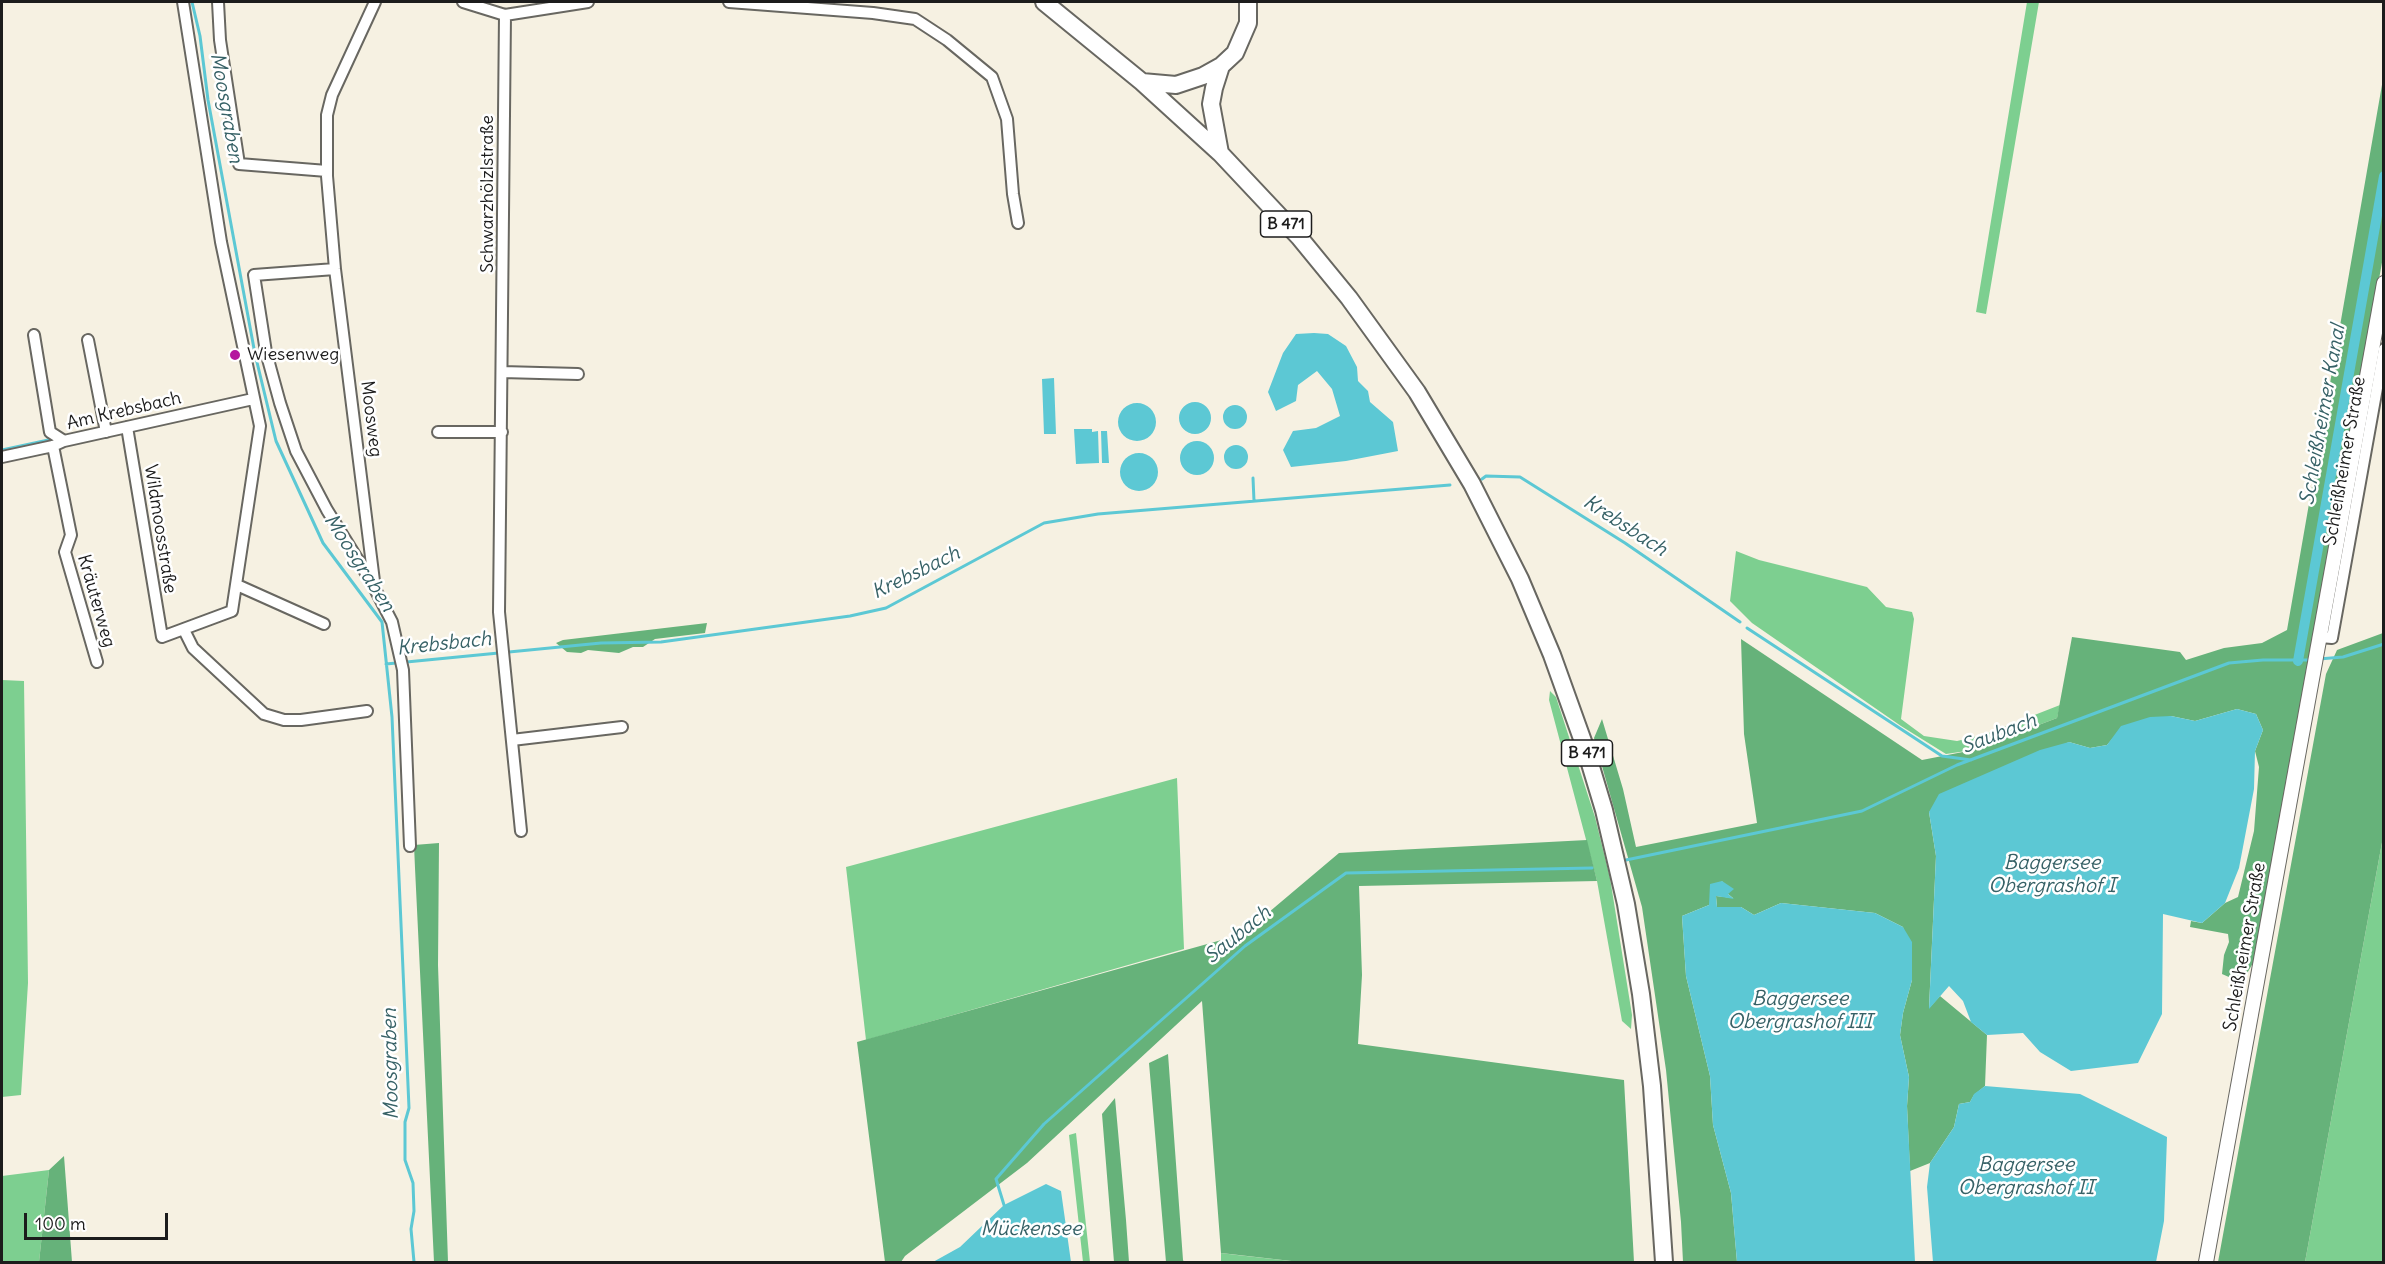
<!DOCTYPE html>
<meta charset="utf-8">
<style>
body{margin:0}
#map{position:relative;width:2385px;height:1264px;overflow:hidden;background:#f6f1e2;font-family:Delius,sans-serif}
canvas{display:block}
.frame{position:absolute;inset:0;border:3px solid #1c1c1c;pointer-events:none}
.scale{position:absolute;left:24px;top:1213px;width:144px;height:27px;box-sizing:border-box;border:3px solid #1c1c1c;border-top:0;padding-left:8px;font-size:18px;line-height:21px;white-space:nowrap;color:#1c1c1c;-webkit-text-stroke:4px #fff;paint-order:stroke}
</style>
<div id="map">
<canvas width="2385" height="1264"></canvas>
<div class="frame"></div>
<div class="scale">100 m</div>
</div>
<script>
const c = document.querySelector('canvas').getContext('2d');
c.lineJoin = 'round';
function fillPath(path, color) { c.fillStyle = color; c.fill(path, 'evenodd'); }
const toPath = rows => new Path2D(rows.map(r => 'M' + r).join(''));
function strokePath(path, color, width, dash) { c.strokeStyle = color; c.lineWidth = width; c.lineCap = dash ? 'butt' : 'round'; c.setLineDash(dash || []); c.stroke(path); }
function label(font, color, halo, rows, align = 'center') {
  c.font = font + ' Delius,sans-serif'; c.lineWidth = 5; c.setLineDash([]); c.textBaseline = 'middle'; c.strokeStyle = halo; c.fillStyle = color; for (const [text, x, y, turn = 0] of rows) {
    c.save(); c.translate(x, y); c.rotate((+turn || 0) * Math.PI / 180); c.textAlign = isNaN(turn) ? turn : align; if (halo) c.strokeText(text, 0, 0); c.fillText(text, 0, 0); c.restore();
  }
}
fillPath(toPath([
 [2027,2,2039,2,1986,314,1976,312],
 [1736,551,1759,560,1867,587,1886,607,1912,612,1914,619,1901,719,1924,736,1957,741,1986,734,2060,705,2057,718,1973,750,1946,754,1901,726,1752,623,1730,601],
 [2,680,24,681,28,983,21,1095,2,1097],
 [1550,691,1556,697,1595,817,1610,878,1632,1015,1631,1029,1622,1021,1597,881,1549,700],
 [1177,778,1184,949,866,1040,846,867],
 [2383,837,2383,1262,2305,1262],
 [1076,1133,1090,1262,1083,1262,1069,1135],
 [49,1170,39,1262,2,1262,2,1176],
 [1221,1253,1237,1255,1300,1262,1221,1262]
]), '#7dcf90');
fillPath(toPath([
 [2383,79,2383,257,2256,958,2246,975,2238,981,2222,974,2224,955,2229,942,2228,934,2190,927,2191,921,2202,923,2225,903,2238,897,2254,831,2259,767,2255,751,2263,730,2256,714,2237,709,2195,721,2171,716,2114,737,2107,745,2090,748,2069,742,1929,812,1936,856,1929,1008,1940,996,1987,1035,1985,1086,1974,1095,1970,1102,1959,1104,1954,1127,1930,1163,1910,1171,1907,1106,1909,1077,1900,1035,1903,1013,1912,980,1903,927,1875,913,1781,903,1754,915,1741,907,1717,907,1716,896,1733,898,1728,894,1722,881,1709,905,1682,916,1686,976,1710,1076,1713,1125,1731,1193,1737,1262,1683,1262,1681,1222,1666,1070,1642,907,1594,738,1602,719,1623,789,1636,847,1757,823,1744,734,1741,639,1922,760,1973,750,2057,718,2072,637,2180,652,2186,660,2224,648,2262,643,2287,630],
 [707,623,705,633,655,639,643,647,633,647,619,653,588,650,581,653,567,652,556,643,563,640],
 [2383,633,2383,837,2305,1262,2218,1262,2326,674,2337,650],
 [1587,840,1597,881,1359,886,1362,975,1358,1044,1624,1080,1634,1262,1300,1262,1221,1253,1202,1001,1027,1163,905,1256,901,1262,885,1262,857,1042,1243,934,1339,853],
 [439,843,438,965,448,1262,434,1262,415,868,414,845],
 [1168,1054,1183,1260,1184,1262,1166,1262,1149,1063],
 [1115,1098,1126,1220,1129,1262,1114,1262,1102,1114],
 [64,1156,72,1262,39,1262,49,1170]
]), '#66b27a');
fillPath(toPath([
 [1314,333,1328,334,1346,346,1357,367,1358,381,1368,391,1370,402,1393,422,1398,451,1346,461,1291,467,1283,450,1293,431,1316,428,1340,416,1332,389,1317,371,1298,385,1296,401,1276,411,1268,392,1283,353,1296,334],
 [1054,378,1056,434,1044,434,1042,379],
 '1179 418a16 16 0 1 1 32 0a16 16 0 1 1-32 0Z',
 '1118 422a19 19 0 1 1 38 0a19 19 0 1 1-38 0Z',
 '1223 417a12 12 0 1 1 24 0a12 12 0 1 1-24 0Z',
 [1074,429,1092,429,1092,432,1098,431,1099,463,1076,464],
 [1101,431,1107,431,1109,463,1102,463],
 '1180 458a17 17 0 1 1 34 0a17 17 0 1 1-34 0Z',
 '1224 457a12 12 0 1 1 24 0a12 12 0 1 1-24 0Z',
 '1120 472a19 19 0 1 1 38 0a19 19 0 1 1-38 0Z',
 [2237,709,2256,714,2263,730,2255,751,2254,789,2239,868,2225,903,2202,923,2163,914,2162,1014,2138,1063,2071,1071,2040,1052,2023,1033,1987,1035,1971,1022,1963,1001,1949,986,1929,1009,1936,856,1929,812,1939,794,2040,750,2069,742,2090,748,2107,745,2121,726,2150,717,2171,716,2195,721],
 [1722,881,1734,889,1728,894,1734,899,1716,896,1717,907,1741,907,1754,915,1781,903,1875,913,1903,927,1912,942,1912,980,1903,1013,1900,1035,1909,1077,1907,1106,1915,1262,1737,1262,1731,1193,1713,1125,1710,1076,1686,976,1682,916,1709,905,1710,884],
 [1985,1086,2080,1094,2167,1137,2164,1221,2156,1262,1933,1262,1927,1187,1930,1163,1954,1127,1959,1104,1970,1102,1974,1094],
 [1046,1184,1061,1191,1071,1262,933,1262,960,1247,1004,1205]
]), '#5cc8d4');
strokePath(toPath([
 [192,2,200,36,208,100,255,354,276,441,323,543,382,622,392,717,409,1108,405,1122,405,1160,413,1183,414,1211,411,1229,414,1262],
 [2,450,53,439],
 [1253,478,1254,501],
 [1482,479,1486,476,1520,477,1625,543,1740,622],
 [1747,628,1942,756,1971,760],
 [2319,659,2343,657,2384,644],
 [386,664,601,643,661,642,850,616,886,608,1044,523,1098,514,1450,485],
 [1626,860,1862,811,1957,765,2229,663,2263,660,2310,660],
 [1004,1205,996,1179,1044,1124,1245,946,1346,873,1592,868]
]), '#5cc8d4', 3);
strokePath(toPath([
 [2298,661,2384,176]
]), '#5cc8d4', 10);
const minor = toPath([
 [218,2,220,40,239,164,327,171],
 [375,2,332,95,327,115,327,176,335,269,375,589,392,622,403,670,410,846],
 [463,2,505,15,588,2],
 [729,2,873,13,915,19,947,40,992,77,1007,119,1013,194,1018,223],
 [505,15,499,612,521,831],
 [335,269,254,275,266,352,280,403,296,451,327,510,374,586],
 [34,335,50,432,64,441],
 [88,340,106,432],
 [502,372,578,374],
 [127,427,162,637,232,611,260,426,221,242,183,2],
 [438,432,502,432],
 [53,446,71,535,65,552,97,662],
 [2,457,53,446,64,441,253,399],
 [237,585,324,624],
 [184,630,193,648,264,714,284,720,301,720,367,711],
 [2320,637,2332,638,2384,349],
 [512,740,622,727]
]);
const secondary = toPath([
 [2206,1262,2384,283]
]);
const trunk = toPath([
 [1044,2,1142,82,1220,153,1299,237,1349,298,1417,392,1472,484,1520,579,1552,655,1585,747,1604,810,1626,904,1641,994,1652,1086,1664,1262],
 [1142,82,1176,85,1203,76,1221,66,1235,53,1248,23,1248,2],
 [1220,153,1211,104,1214,88,1221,66]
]);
strokePath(minor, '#686761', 14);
strokePath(secondary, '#686761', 16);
strokePath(trunk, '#686761', 20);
strokePath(minor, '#fff', 10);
strokePath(secondary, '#fff', 14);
strokePath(trunk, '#fff', 16);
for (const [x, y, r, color] of [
 [235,355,6,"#b5179e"]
]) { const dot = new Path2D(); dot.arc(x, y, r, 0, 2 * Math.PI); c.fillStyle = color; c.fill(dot); strokePath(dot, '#fff', 2); }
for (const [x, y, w] of [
 [1286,224,51],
 [1587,753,51]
]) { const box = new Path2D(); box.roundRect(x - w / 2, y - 13, w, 26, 4.5); c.fillStyle = '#fff'; c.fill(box); strokePath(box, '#1c1c1c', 1.5); }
label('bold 16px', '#1c1c1c', null, [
 ["B 471",1286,224],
 ["B 471",1587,753]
]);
label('18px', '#1c1c1c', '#fff', [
 ["Schwarzhölzlstraße",488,194,-90],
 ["Am Krebsbach",124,411,-13],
 ["Moosweg",371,419,83],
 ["Schleißheimer Straße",2345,461,-80],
 ["Wildmoosstraße",160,529,81],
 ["Kräuterweg",96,601,74],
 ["Schleißheimer Straße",2245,947,-80]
]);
label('18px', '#1c1c1c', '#fff', [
 ["Wiesenweg",247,355]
], 'left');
label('italic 20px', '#366166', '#fff', [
 ["Moosgraben",226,108,80],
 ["Schleißheimer Kanal",2323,415,-80],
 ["Krebsbach",1625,526,33],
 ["Moosgraben",359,563,57],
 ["Krebsbach",916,573,-26],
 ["Krebsbach",444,644,-6],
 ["Saubach",1999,734,-21],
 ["Baggersee",2052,863],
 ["Obergrashof I",2052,886],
 ["Saubach",1238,935,-39],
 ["Baggersee",1800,999],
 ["Obergrashof III",1800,1022],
 ["Moosgraben",391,1064,-91],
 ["Baggersee",2026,1165],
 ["Obergrashof II",2026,1188],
 ["Mückensee",1031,1229]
]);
</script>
